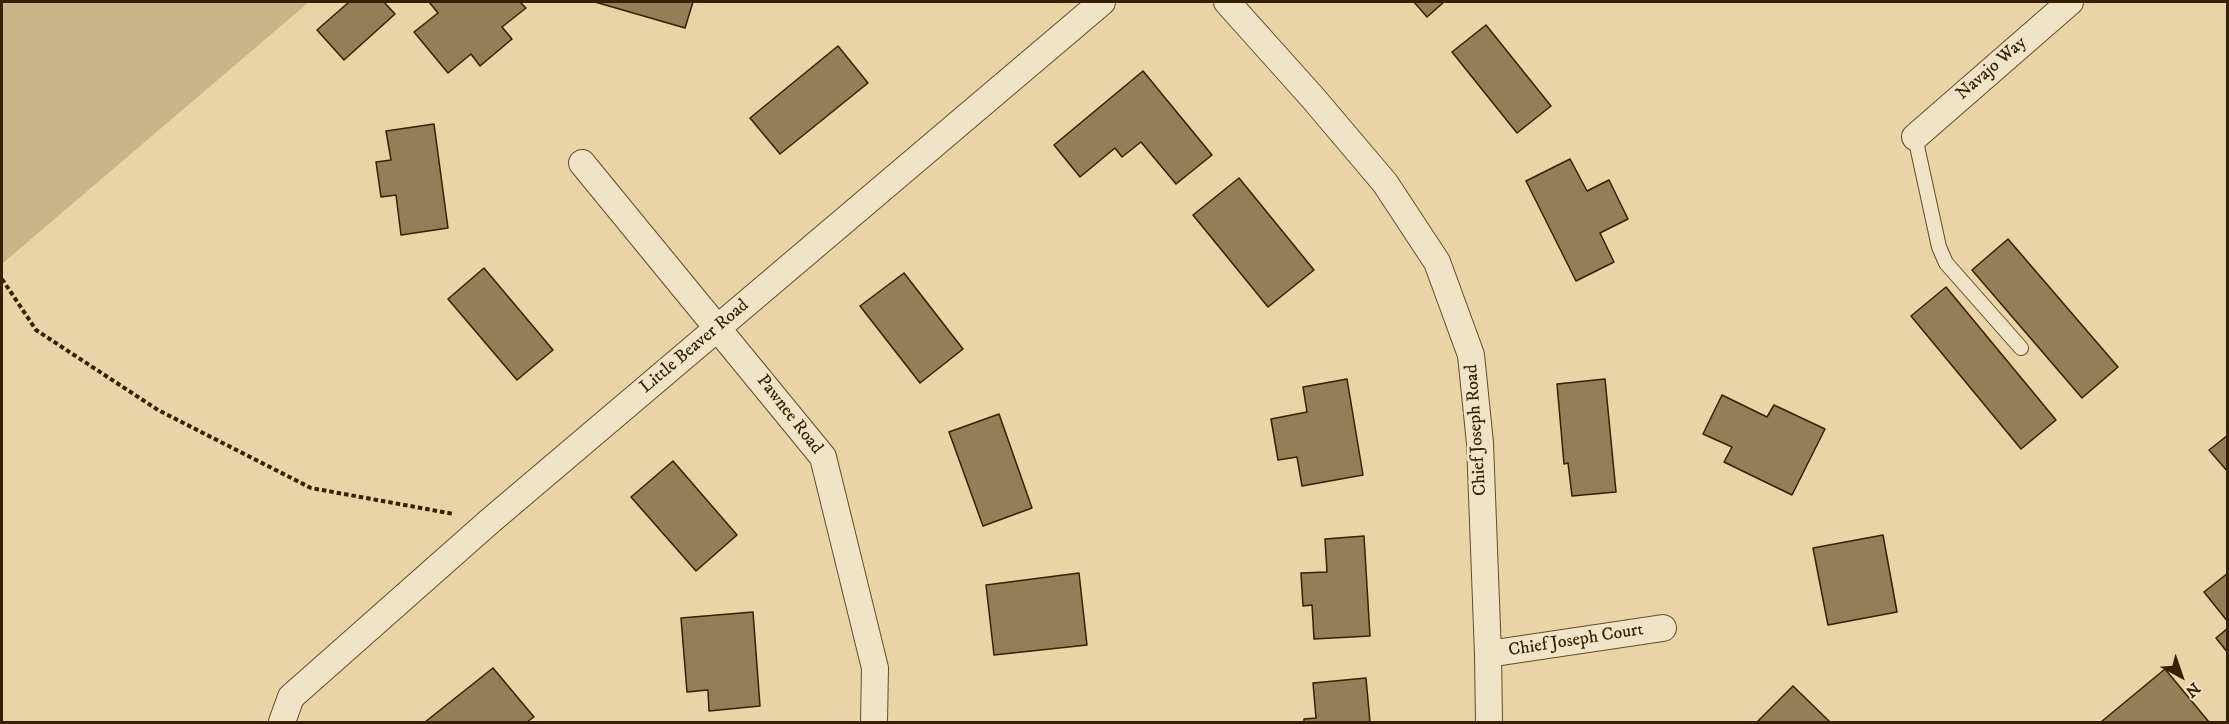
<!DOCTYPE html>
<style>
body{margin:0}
#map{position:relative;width:2229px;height:724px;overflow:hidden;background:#e8d4a7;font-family:"IM FELL DW Pica",serif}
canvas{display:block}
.frame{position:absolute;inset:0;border:3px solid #352001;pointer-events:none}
.north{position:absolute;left:2151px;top:646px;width:60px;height:60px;-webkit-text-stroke:4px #f0e3c6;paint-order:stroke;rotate:140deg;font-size:16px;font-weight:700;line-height:24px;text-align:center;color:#352001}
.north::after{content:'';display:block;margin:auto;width:21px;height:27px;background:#352001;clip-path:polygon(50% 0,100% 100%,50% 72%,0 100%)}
</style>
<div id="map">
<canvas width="2229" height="724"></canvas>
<div class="frame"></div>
<div class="north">N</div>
</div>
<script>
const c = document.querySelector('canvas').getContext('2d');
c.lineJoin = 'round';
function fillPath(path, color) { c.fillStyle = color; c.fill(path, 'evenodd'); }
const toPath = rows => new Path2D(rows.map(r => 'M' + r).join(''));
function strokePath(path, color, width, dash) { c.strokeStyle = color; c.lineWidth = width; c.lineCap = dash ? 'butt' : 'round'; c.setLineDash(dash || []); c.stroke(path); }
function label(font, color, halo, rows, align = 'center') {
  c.font = font + ' "IM FELL DW Pica",serif'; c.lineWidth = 6; c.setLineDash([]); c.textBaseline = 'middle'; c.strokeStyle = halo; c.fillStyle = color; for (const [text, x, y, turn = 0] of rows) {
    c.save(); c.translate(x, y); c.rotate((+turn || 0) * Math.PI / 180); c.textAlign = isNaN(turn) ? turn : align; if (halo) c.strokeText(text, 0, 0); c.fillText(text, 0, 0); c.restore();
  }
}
fillPath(toPath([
 [2,2,309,2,3,263,2,261]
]), '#cab58b');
const building = toPath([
 [349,2,384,2,395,14,344,60,317,30,349,2],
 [429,2,520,2,526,8,502,27,512,39,480,66,471,54,448,73,414,32,438,13,429,2],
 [595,2,693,2,685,28,595,2],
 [1414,2,1444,2,1427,17,1414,2],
 [1486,25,1551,106,1517,133,1452,52,1486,25],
 [838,46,868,83,780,154,750,118,838,46],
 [1143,71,1212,155,1176,184,1141,142,1122,157,1115,148,1080,177,1054,145,1143,71],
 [434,124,448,228,401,235,396,195,381,197,376,162,391,160,386,131,434,124],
 [1570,159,1587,191,1609,180,1628,219,1600,233,1614,262,1576,281,1526,181,1570,159],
 [1239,178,1314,270,1268,307,1193,215,1239,178],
 [2008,239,2118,367,2082,398,1972,270,2008,239],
 [484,268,553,350,517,380,448,299,484,268],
 [904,273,963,349,920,383,860,306,904,273],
 [1946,287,2056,420,2021,449,1911,316,1946,287],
 [1347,379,1363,475,1302,486,1297,457,1278,460,1271,419,1307,412,1303,387,1347,379],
 [1605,379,1616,492,1572,496,1568,463,1564,464,1557,384,1605,379],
 [1722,395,1767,417,1774,405,1825,429,1792,495,1724,462,1732,447,1703,434,1722,395],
 [999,414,1032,508,983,526,949,432,999,414],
 [2228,435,2228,472,2209,450,2228,435],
 [673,461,737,535,696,571,631,497,673,461],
 [1883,535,1897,612,1828,625,1813,548,1883,535],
 [1364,536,1370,636,1314,639,1312,605,1303,606,1301,573,1327,572,1325,539,1364,536],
 [1079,573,1087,645,994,655,986,585,1079,573],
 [2228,573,2228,622,2204,592,2228,573],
 [753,612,760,706,709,711,708,690,687,692,681,618,753,612],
 [2228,628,2228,653,2216,638,2228,628],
 [493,668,534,717,527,722,425,722,493,668],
 [2165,669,2209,722,2101,722,2165,669],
 [1366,678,1370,722,1304,722,1304,719,1316,718,1313,683,1366,678],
 [1793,686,1830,722,1757,722,1793,686]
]);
fillPath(building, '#927e57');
strokePath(building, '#352001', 1.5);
const lane = toPath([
 [1915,137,1939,247,1946,263,2021,348]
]);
const street = toPath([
 [1227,2,1313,98,1385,183,1437,262,1471,355,1480,443,1488,654,1489,722],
 [1915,137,2070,2],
 [582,163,823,457,875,668,874,722],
 [1488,654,1663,628],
 [282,722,291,697,490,521,1102,2]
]);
strokePath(lane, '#624d2a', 16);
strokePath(street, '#624d2a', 28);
strokePath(toPath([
 [2,279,36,330,158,410,311,488,454,514]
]), '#352001', 4, [4.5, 3]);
strokePath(lane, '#f0e3c6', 14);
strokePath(street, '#f0e3c6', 26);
label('18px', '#352001', '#f0e3c6', [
 ["Navajo Way",1992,69,-41],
 ["Little Beaver Road",695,347,-40],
 ["Pawnee Road",789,415,52],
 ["Chief Joseph Road",1477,430,-94],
 ["Chief Joseph Court",1576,641,-9]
]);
</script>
